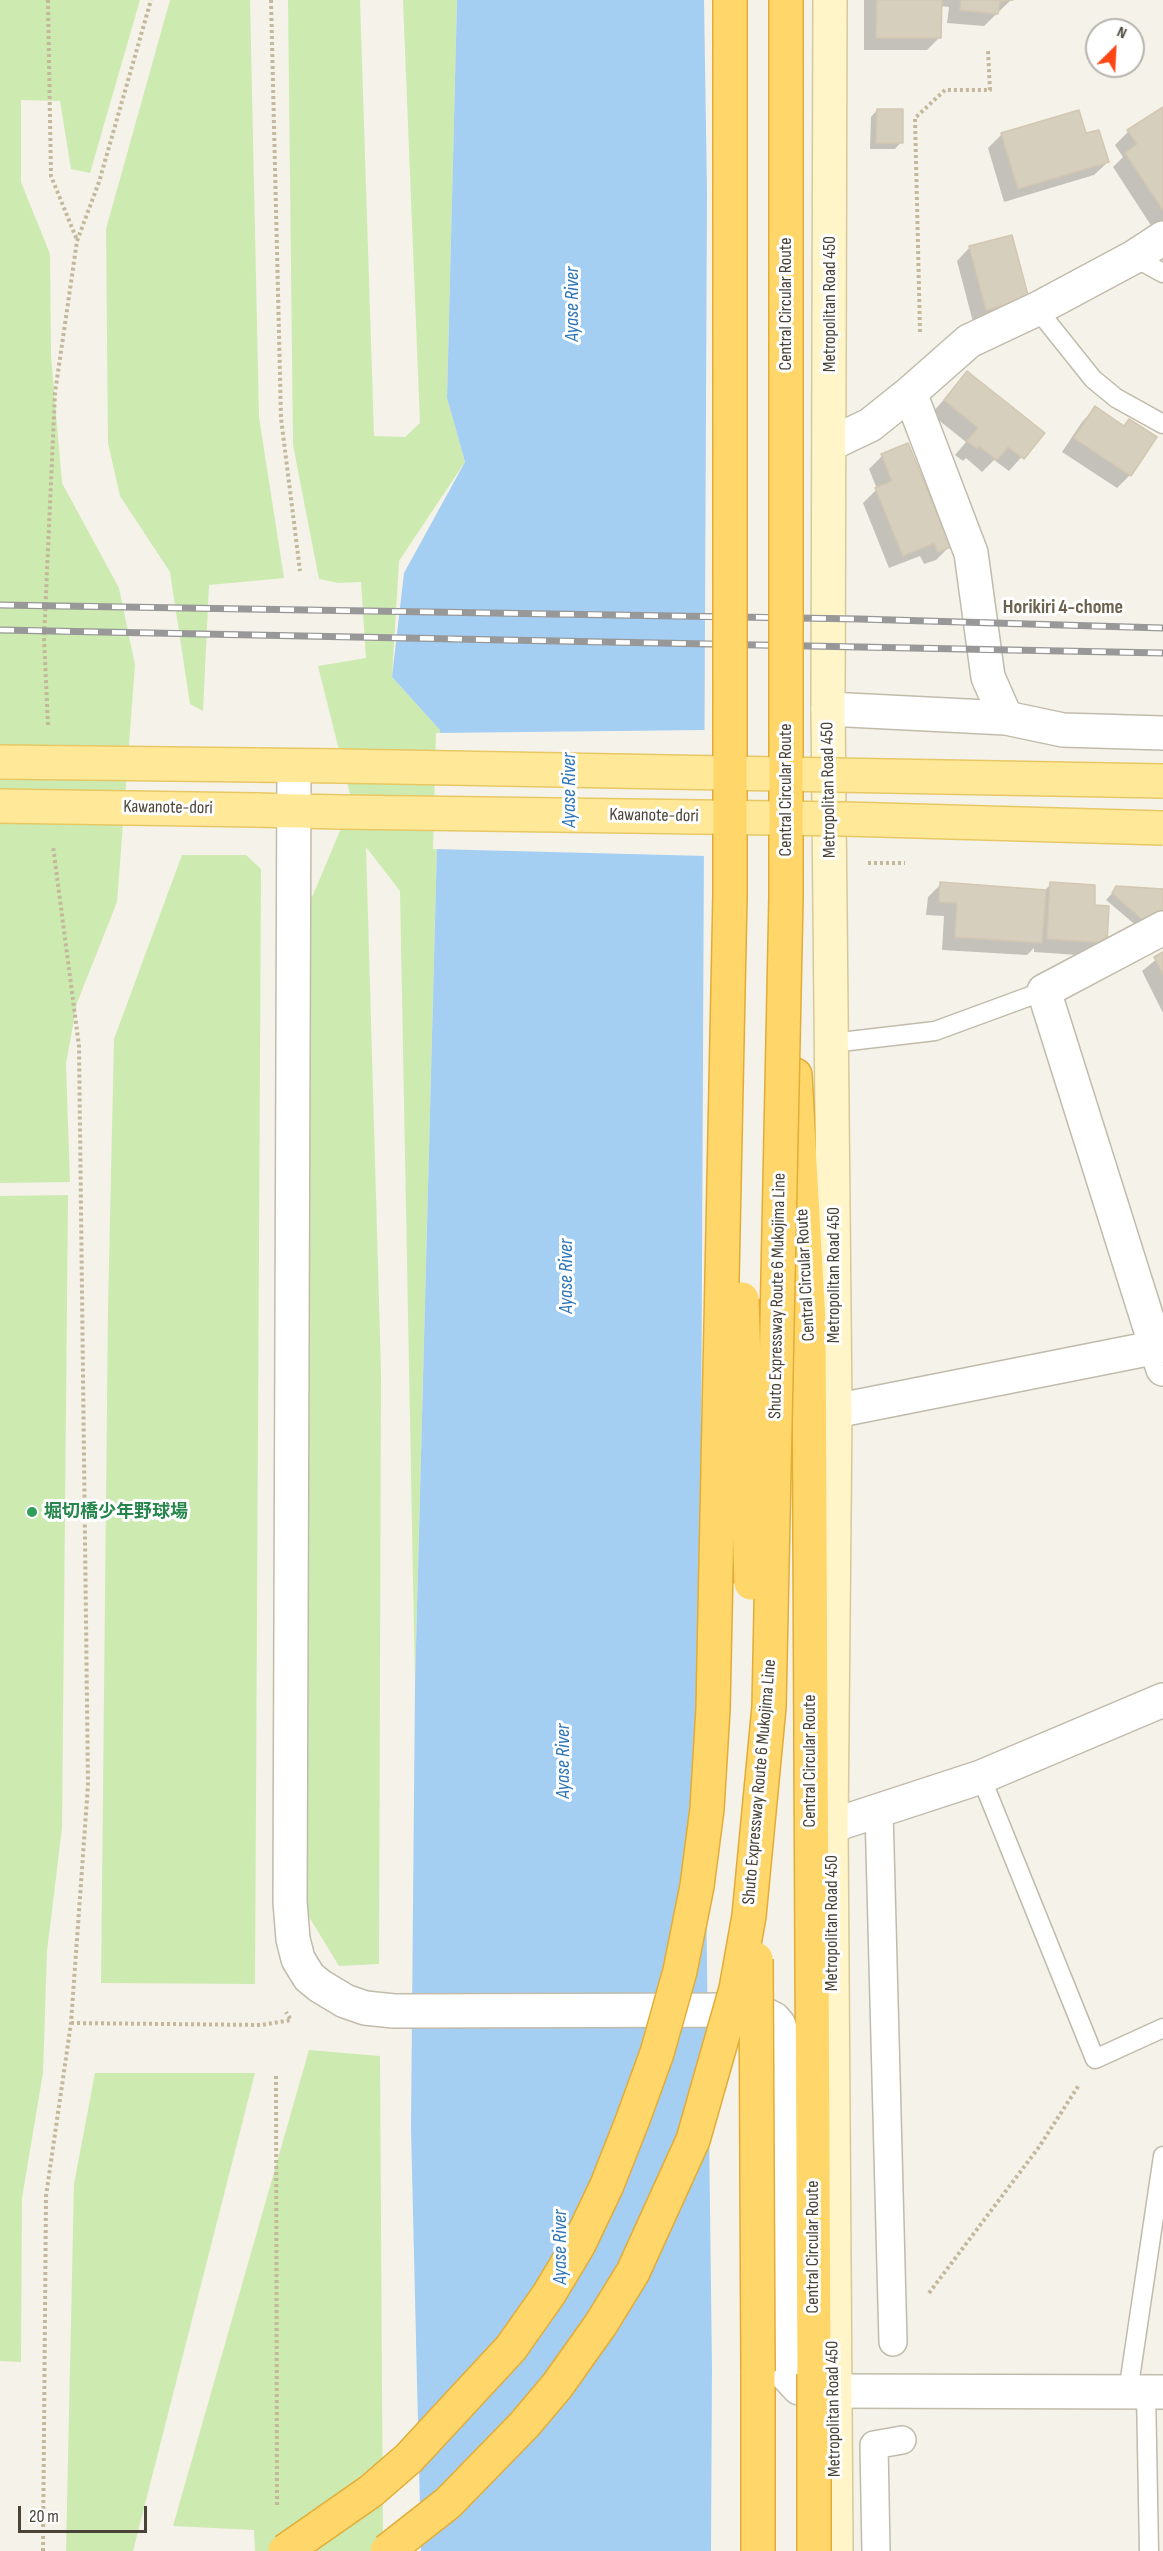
<!DOCTYPE html>
<meta charset="utf-8">
<style>
body{margin:0}
#map{position:relative;width:1163px;height:2551px;overflow:hidden;background:#f5f2e9;font-family:"Sofia Sans Condensed",sans-serif}
canvas{display:block}
.north{position:absolute;left:1085px;top:18px;width:60px;height:60px;box-sizing:border-box;background:#fff;border:2px solid #b6b4af;border-radius:50%;rotate:24deg;font-size:16px;font-weight:700;line-height:24px;text-align:center;color:#494337}
.north::after{content:'';display:block;margin:auto;width:21px;height:27px;background:#ff4716;clip-path:polygon(50% 0,100% 100%,50% 72%,0 100%)}
.scale{position:absolute;left:18px;top:2506px;width:129px;height:27px;box-sizing:border-box;border:3px solid #494337;border-top:0;padding-left:8px;font-size:18px;line-height:21px;white-space:nowrap;color:#494337;-webkit-text-stroke:4px #fff;paint-order:stroke}
</style>
<div id="map">
<canvas width="1163" height="2551"></canvas>
<div class="north">N</div>
<div class="scale">20 m</div>
</div>
<script>
const c = document.querySelector('canvas').getContext('2d');
c.lineJoin = 'round';
function fillPath(path, color) { c.fillStyle = color; c.fill(path, 'evenodd'); }
const toPath = rows => new Path2D(rows.map(r => 'M' + r).join(''));
function strokePath(path, color, width, dash) { c.strokeStyle = color; c.lineWidth = width; c.lineCap = dash ? 'butt' : 'round'; c.setLineDash(dash || []); c.stroke(path); }
function label(font, color, halo, rows, align = 'center') {
  c.font = font + ' "Sofia Sans Condensed","Noto Sans JP",sans-serif'; c.lineWidth = 6; c.setLineDash([]); c.textBaseline = 'middle'; c.strokeStyle = halo; c.fillStyle = color; for (const [text, x, y, turn = 0] of rows) {
    c.save(); c.translate(x, y); c.rotate((+turn || 0) * Math.PI / 180); c.textAlign = isNaN(turn) ? turn : align; if (halo) c.strokeText(text, 0, 0); c.fillText(text, 0, 0); c.restore();
  }
}
fillPath(toPath([
 [0,0,140,0,90,173,71,169,60,101,21,100,21,182,50,254,51,356,62,483,119,588,135,665,117,902,77,1003,66,1064,70,1182,0,1183],
 [170,0,250,0,259,417,284,578,209,585,203,711,190,704,170,572,120,496,108,443,106,229],
 [288,0,360,0,374,436,405,437,420,423,403,0,457,0,447,398,465,462,399,561,392,677,440,730,415,1684,400,891,366,847,381,1372,379,1964,339,1966,300,1902,298,905,313,895,352,802,318,666,366,658,361,582,338,583,319,579,293,445],
 [182,855,246,855,261,869,255,1984,101,1983,108,1310,114,1039],
 [68,1195,62,1828,47,1951,43,2073,22,2198,21,2362,0,2361,0,1196],
 [309,2050,380,2056,383,2551,255,2551,254,2530,173,2526],
 [95,2073,255,2073,133,2551,66,2551,74,2184]
]), '#cdeab1');
fillPath(toPath([
 [457,0,704,0,707,192,701,1482,712,2368,711,2551,421,2551,411,2128,415,1684,440,730,392,677,404,573,465,462,447,398]
]), '#a5cef3');
fillPath(toPath([
 [707,730,707,856,433,849,436,733]
]), '#f5f2e9');
fillPath(toPath([
 [864,0,1011,0,984,26,947,23,949,7,940,6,940,37,927,50,864,50],
 [1163,109,1163,220,1152,227,1113,167,1123,157,1115,145,1128,132],
 [877,110,901,142,895,149,870,149,871,117],
 [1078,112,1085,135,1108,162,1094,175,1004,202,988,148,1001,135],
 [970,247,1027,299,973,322,957,261],
 [968,373,1043,433,1009,471,994,460,982,472,966,458,963,461,955,455,966,442,931,414],
 [1095,408,1123,427,1129,420,1130,475,1117,488,1062,452,1082,422],
 [882,456,949,547,936,560,924,564,920,556,889,568,863,503,877,489,869,469],
 [941,884,1044,891,1051,884,1093,906,1106,942,1092,956,1034,952,1034,948,1027,955,942,950,944,916,926,915,928,897],
 [1117,888,1163,890,1138,927,1106,900],
 [1163,954,1163,1013,1142,971]
]), '#0003');
const building = toPath([
 [877,0,942,0,941,38,876,38,877,0],
 [961,0,1013,0,1000,1,998,14,960,10,961,0],
 [1163,107,1163,210,1125,153,1137,144,1127,130,1163,107],
 [877,109,903,109,903,143,876,143,877,109],
 [1079,110,1086,133,1099,130,1109,162,1018,189,1001,133,1079,110],
 [1012,235,1029,299,986,310,969,246,1012,235],
 [967,371,1045,433,1024,459,1008,447,997,460,979,446,977,449,967,441,978,428,944,400,967,371],
 [1095,406,1124,426,1129,419,1157,437,1131,476,1074,438,1095,406],
 [908,443,951,547,938,552,934,543,903,556,875,488,892,481,881,454,908,443],
 [940,882,1046,890,1042,943,955,937,957,903,939,902,940,882],
 [1050,882,1095,885,1095,905,1109,906,1107,943,1047,939,1050,882],
 [1116,886,1163,889,1163,912,1145,922,1112,893,1116,886],
 [1163,952,1163,974,1154,957,1163,952]
]);
fillPath(building, '#d7cfbe');
strokePath(building, '#d2c7b1', 1.5);
const service = toPath([
 [1134,257,1163,273],
 [1037,309,1093,379,1116,398,1163,424],
 [832,1043,935,1031,1044,991],
 [981,1777,1095,2059,1163,2028],
 [1128,2392,1163,2156],
 [1146,2392,1149,2551]
]);
const pedestrian = toPath([
 [879,1811,893,2342],
 [876,2551,874,2445,902,2440]
]);
const minor = toPath([
 [910,393,971,553,988,677,1006,718],
 [830,444,870,425,910,393,969,341,1037,309,1134,257,1163,238],
 [828,709,1006,718,1063,730,1163,733],
 [294,766,290,1902,293,1939,298,1959,309,1977,320,1986,345,2001,365,2008,394,2011,746,2010,758,2011,774,2019,779,2025,786,2051,784,2372,799,2388,834,2391],
 [1163,928,1044,991,1163,1369],
 [835,1411,1163,1346],
 [831,1826,981,1777,1163,1700]
]);
const tertiary = toPath([
 [834,2391,1163,2392]
]);
const secondary = toPath([
 [830,0,828,709,835,1411,831,1826,836,2551]
]);
const primary = toPath([
 [256,765,341,766],
 [256,810,340,812]
]);
const motorway = toPath([
 [795,1075,809,1322,814,2374],
 [758,2371,758,2551]
]);
strokePath(service, '#c1bbab', 21);
strokePath(pedestrian, '#c1bbab', 30);
strokePath(minor, '#c1bbab', 36);
strokePath(tertiary, '#c1bbab', 36);
strokePath(secondary, '#d6c998', 36);
strokePath(primary, '#e7c865', 36);
strokePath(motorway, '#e2ad37', 36);
strokePath(toPath([
 [48,0,51,176,77,240],
 [271,0,281,418,300,571],
 [920,332,915,118,945,90,990,90,988,51],
 [48,725,44,638,55,393,77,241,99,182,151,0],
 [868,863,905,863],
 [71,2023,261,2025,291,2020,286,2012],
 [276,2076,277,2507],
 [929,2293,1039,2147,1079,2085],
 [43,2551,46,2196,71,2023,88,1785,79,1046,53,846]
]), '#c3b89c', 4, [3, 3]);
strokePath(service, '#fff', 18);
strokePath(pedestrian, '#fff', 27);
strokePath(minor, '#fff', 33);
strokePath(tertiary, '#fff', 33);
strokePath(secondary, '#fff5c9', 33);
strokePath(primary, '#ffe898', 33);
strokePath(motorway, '#ffd66a', 33);
const rail = toPath([
 [0,605,859,619,1163,628],
 [0,630,1163,653]
]);
strokePath(rail, '#989898', 7);
strokePath(rail, '#fff', 4.5, [14]);
const primaryBridge = toPath([
 [0,762,256,765],
 [341,766,1163,781],
 [0,806,256,810],
 [340,812,845,819,1163,828]
]);
const motorwayBridge = toPath([
 [742,1299,751,1583],
 [756,1959,758,2371],
 [814,2374,814,2551],
 [285,2551,371,2491,409,2458,511,2348,549,2294,579,2244,607,2185,633,2119,657,2053,680,1971,697,1886,707,1809,713,1709,730,895,730,0],
 [387,2551,448,2503,524,2425,557,2386,601,2324,633,2272,693,2140,736,1989,749,1916,769,1707,786,897,786,0]
]);
strokePath(primaryBridge, '#e7c865', 36, []);
strokePath(motorwayBridge, '#e2ad37', 36, []);
strokePath(primaryBridge, '#ffe898', 33);
strokePath(motorwayBridge, '#ffd66a', 33);
for (const [x, y, r, color] of [
 [32,1512,6,"#2e9e5b"]
]) { const dot = new Path2D(); dot.arc(x, y, r, 0, 2 * Math.PI); c.fillStyle = color; c.fill(dot); strokePath(dot, '#fff', 2); }
label('18px', '#494337', '#fff', [
 ["Central Circular Route",786,304,-90],
 ["Metropolitan Road 450",830,304,-90],
 ["Central Circular Route",786,790,-90],
 ["Metropolitan Road 450",829,790,-91],
 ["Kawanote-dori",168,808,1],
 ["Kawanote-dori",654,816,1],
 ["Central Circular Route",806,1275,-93],
 ["Metropolitan Road 450",834,1275,-90],
 ["Shuto Expressway Route 6 Mukojima Line",778,1296,-89],
 ["Central Circular Route",810,1761,-90],
 ["Shuto Expressway Route 6 Mukojima Line",760,1782,-85],
 ["Metropolitan Road 450",832,1923,-90],
 ["Central Circular Route",813,2247,-90],
 ["Metropolitan Road 450",834,2409,-91]
]);
label('bold 18px', '#27864d', '#fff', [
 ["堀切橋少年野球場",44,1512]
], 'left');
label('italic 20px', '#2c75b9', '#fff', [
 ["Ayase River",573,304,-90],
 ["Ayase River",570,790,-90],
 ["Ayase River",567,1276,-90],
 ["Ayase River",564,1761,-90],
 ["Ayase River",561,2247,-90]
]);
label('bold 20px', '#6c624e', '#fff', [
 ["Horikiri 4-chome",1063,608]
]);
</script>
